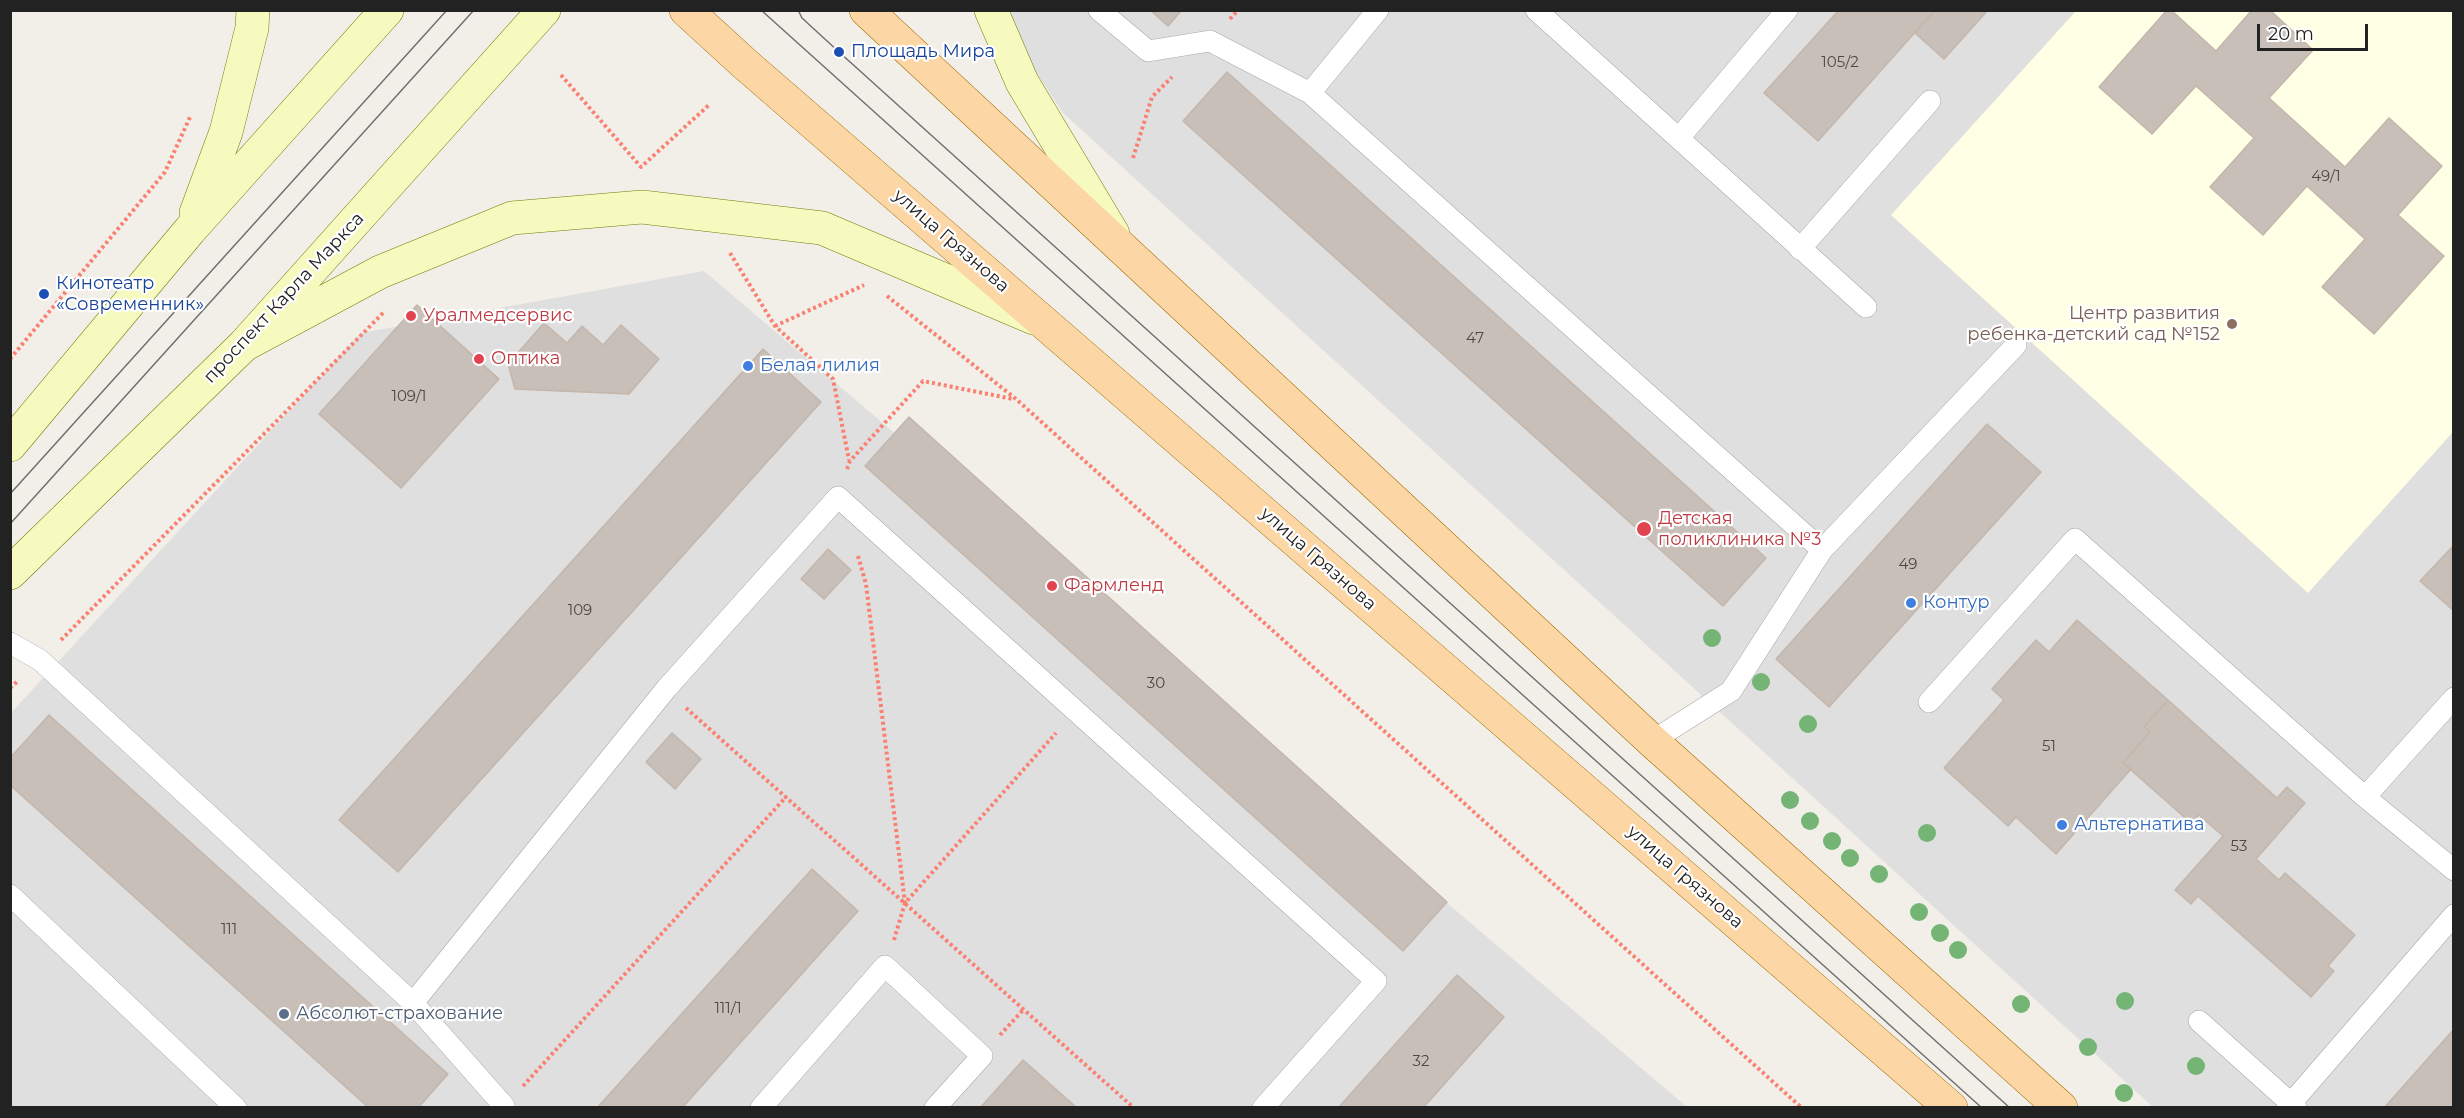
<!DOCTYPE html>
<meta charset="utf-8">
<style>
body{margin:0}
#map{position:relative;width:2464px;height:1118px;overflow:hidden;background:#f2efe9;font-family:Montserrat,sans-serif}
canvas{display:block}
.frame{position:absolute;inset:0;border:12px solid #222;pointer-events:none}
.scale{position:absolute;left:2257px;top:24px;width:111px;height:27px;box-sizing:border-box;border:3px solid #222;border-top:0;padding-left:8px;font-size:18px;line-height:21px;white-space:nowrap;color:#222;-webkit-text-stroke:4px #fff;paint-order:stroke}
</style>
<div id="map">
<canvas width="2464" height="1118"></canvas>
<div class="frame"></div>
<div class="scale">20 m</div>
</div>
<script>
const c = document.querySelector('canvas').getContext('2d');
c.lineJoin = 'round';
function fillPath(path, color) { c.fillStyle = color; c.fill(path, 'evenodd'); }
const toPath = rows => new Path2D(rows.map(r => 'M' + r).join(''));
function strokePath(path, color, width, dash) { c.strokeStyle = color; c.lineWidth = width; c.lineCap = dash ? 'butt' : 'round'; c.setLineDash(dash || []); c.stroke(path); }
function label(font, color, halo, rows, align = 'center') {
  c.font = font + ' Montserrat,sans-serif'; c.lineWidth = 4.5; c.setLineDash([]); c.textBaseline = 'middle'; c.strokeStyle = halo; c.fillStyle = color; for (const [text, x, y, turn = 0] of rows) {
    c.save(); c.translate(x, y); c.rotate((+turn || 0) * Math.PI / 180); c.textAlign = isNaN(turn) ? turn : align; if (halo) c.strokeText(text, 0, 0); c.fillText(text, 0, 0); c.restore();
  }
}
fillPath(toPath([
 [1003,11,2453,11,2453,1107,2153,1107,1063,113,1009,31],
 [704,271,1687,1107,11,1107,10,714,361,333]
]), '#e0dfdf');
fillPath(toPath([
 [2076,11,2453,11,2453,432,2308,593,1891,215]
]), '#ffffe5');
const building = toPath([
 [1150,10,1182,10,1168,26,1150,10],
 [1839,10,1935,10,1818,141,1764,93,1839,10],
 [1935,10,1988,10,1944,59,1915,33,1935,10],
 [2167,10,2171,10,2216,51,2252,10,2270,10,2313,50,2269,98,2345,167,2389,118,2442,166,2398,215,2444,256,2374,334,2322,287,2365,239,2307,186,2263,235,2210,187,2254,138,2196,86,2152,134,2099,87,2167,10],
 [1227,72,1766,558,1723,606,1183,121,1227,72],
 [417,305,499,379,401,488,319,414,417,305],
 [544,323,567,343,582,326,603,345,621,325,659,359,629,394,515,389,508,364,544,323],
 [763,349,821,402,398,872,339,820,763,349],
 [909,417,1447,902,1403,951,865,466,909,417],
 [1987,424,2041,472,1829,707,1776,659,1987,424],
 [2454,545,2454,611,2420,581,2454,545],
 [828,549,851,570,824,599,801,579,828,549],
 [2077,620,2168,700,2144,727,2150,732,2123,763,2131,769,2056,854,2016,817,2008,826,1944,768,2004,700,1992,689,2036,640,2049,652,2077,620],
 [2168,700,2277,798,2287,787,2305,803,2256,859,2279,880,2285,873,2355,935,2328,966,2334,971,2311,997,2198,896,2191,904,2175,890,2223,836,2199,815,2191,823,2123,763,2150,732,2144,727,2168,700],
 [49,715,448,1074,418,1108,369,1108,10,785,10,758,49,715],
 [672,733,701,759,675,789,646,762,672,733],
 [812,869,858,911,682,1108,597,1108,812,869],
 [1457,975,1504,1017,1423,1108,1338,1108,1457,975],
 [2454,1029,2454,1108,2384,1108,2454,1029],
 [1023,1060,1076,1107,1076,1108,980,1108,1023,1060]
]);
fillPath(building, '#c7bfb8');
strokePath(building, '#c4b6ab', 1.5);
const lane = toPath([
 [1099,10,1148,51,1210,41,1310,93,1822,550],
 [1536,10,1866,307],
 [1310,93,1378,10],
 [1679,138,1787,10],
 [1800,249,1930,101],
 [10,643,40,660,413,1003,504,1106,503,1108],
 [2454,698,2365,797,2454,870],
 [1929,702,2075,539,2365,797],
 [1652,741,1731,691,1822,550,2016,345],
 [10,895,236,1108],
 [413,1003,666,689,838,497,1376,981,1263,1108],
 [2199,1021,2296,1108],
 [761,1108,885,966,982,1056,935,1108],
 [2287,1108,2454,915]
]);
const secondary = toPath([
 [991,10,1022,82,1113,234],
 [196,213,226,132,252,28,253,10],
 [244,345,380,272,512,218,642,207,822,228,1034,318],
 [10,445,190,230,387,10],
 [10,573,244,345,544,10]
]);
const primary = toPath([
 [686,10,745,64,1951,1108],
 [866,10,1652,741,2061,1108]
]);
strokePath(lane, '#a9a9a9', 22);
strokePath(secondary, '#707d05', 34);
strokePath(primary, '#a06b00', 34);
strokePath(toPath([
 [1230,19,1238,10],
 [561,75,641,167,710,104],
 [1133,158,1152,97,1172,77],
 [730,253,775,326,833,379,849,460],
 [887,296,1016,399,1802,1108],
 [775,326,864,285],
 [10,359,165,172,191,115],
 [847,469,850,461,923,381,1013,399],
 [858,556,866,584,905,903],
 [61,640,384,312],
 [10,688,19,680],
 [686,708,1134,1108],
 [894,940,905,903,1056,733],
 [1000,1035,1024,1009],
 [523,1086,786,797]
]), '#fa8072', 4, [3, 3]);
strokePath(lane, '#fff', 21);
strokePath(secondary, '#f7fabf', 33);
strokePath(primary, '#fcd6a4', 33);
strokePath(toPath([
 [761,10,1982,1108],
 [798,10,802,18,839,52,2010,1108],
 [10,494,447,10],
 [10,524,474,10]
]), '#707070', 1.5);
c.fillStyle = '#74b475';
for (const [x, y] of [
 [1712,638],
 [1761,682],
 [1808,724],
 [1790,800],
 [1810,821],
 [1927,833],
 [1832,841],
 [1850,858],
 [1879,874],
 [1919,912],
 [1940,933],
 [1958,950],
 [2125,1001],
 [2021,1004],
 [2088,1047],
 [2196,1066],
 [2124,1093]
]) { c.beginPath(); c.arc(x, y, 9, 0, 2 * Math.PI); c.fill(); }
for (const [x, y, r, color] of [
 [839,52,6,"#1a4fb4"],
 [44,294,6,"#1a4fb4"],
 [411,316,6,"#e0444e"],
 [2232,324,6,"#8d6e63"],
 [479,359,6,"#e0444e"],
 [748,366,6,"#3f7fe0"],
 [1644,529,8,"#e0444e"],
 [1052,586,6,"#e0444e"],
 [1911,603,6,"#3f7fe0"],
 [2062,825,6,"#3f7fe0"],
 [284,1014,6,"#5c6f8a"]
]) { const dot = new Path2D(); dot.arc(x, y, r, 0, 2 * Math.PI); c.fillStyle = color; c.fill(dot); strokePath(dot, '#fff', 2); }
label('15px', '#4b4948', null, [
 ["105/2",1840,63],
 ["49/1",2326,177],
 ["47",1475,339],
 ["109/1",409,397],
 ["49",1908,565],
 ["109",580,611],
 ["30",1156,684],
 ["51",2049,747],
 ["53",2239,847],
 ["111",229,930],
 ["111/1",728,1009],
 ["32",1421,1062]
]);
label('18px', '#164399', '#fff', [
 ["Площадь Мира",851,52],
 ["Кинотеатр",56,284],
 ["«Современник»",56,305]
], 'left');
label('18px', '#222', '#fff', [
 ["улица Грязнова",951,241,41],
 ["проспект Карла Маркса",284,298,-47],
 ["улица Грязнова",1318,559,41],
 ["улица Грязнова",1685,877,41]
]);
label('18px', '#785e54', '#fff', [
 ["Центр развития",2220,314],
 ["ребенка-детский сад №152",2220,335]
], 'right');
label('18px', '#be3a42', '#fff', [
 ["Уралмедсервис",423,316],
 ["Оптика",491,359],
 ["Детская",1658,519],
 ["поликлиника №3",1658,540],
 ["Фармленд",1064,586]
], 'left');
label('18px', '#366cbe', '#fff', [
 ["Белая лилия",760,366],
 ["Контур",1923,603],
 ["Альтернатива",2074,825]
], 'left');
label('18px', '#4e5e75', '#fff', [
 ["Абсолют-страхование",296,1014]
], 'left');
</script>
